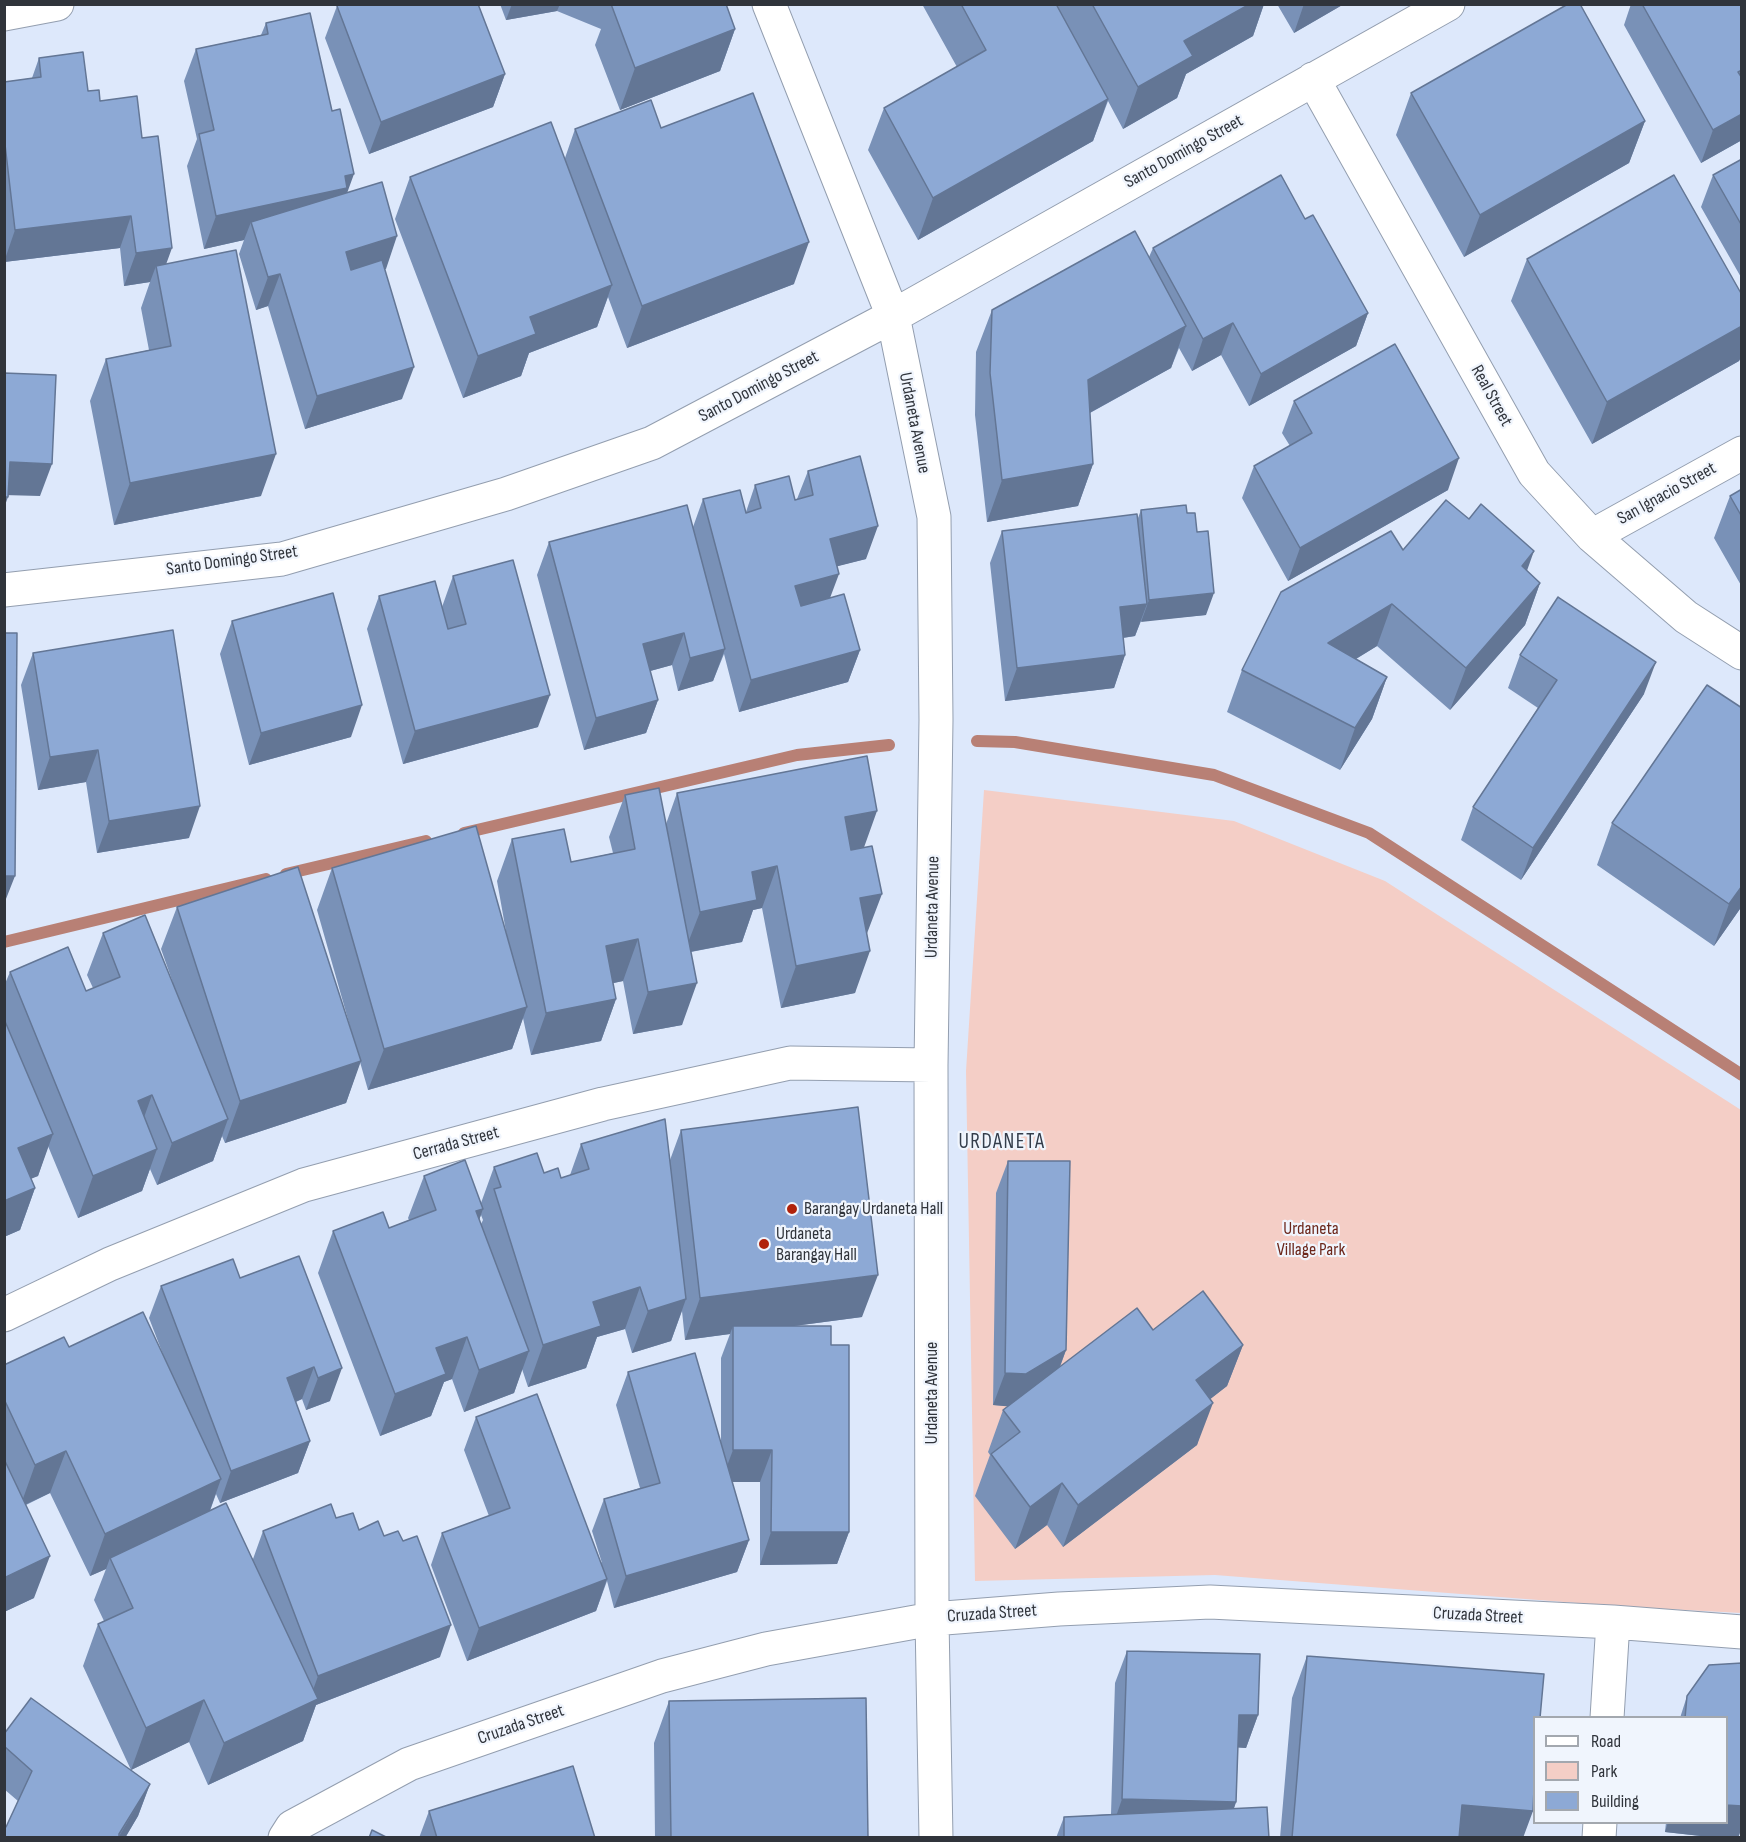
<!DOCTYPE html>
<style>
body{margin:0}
#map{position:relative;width:1746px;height:1842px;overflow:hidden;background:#dde8fb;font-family:"Sofia Sans Condensed",sans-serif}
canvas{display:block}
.frame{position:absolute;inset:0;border:6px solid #30343b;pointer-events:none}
.legend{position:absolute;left:1533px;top:1716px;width:195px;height:108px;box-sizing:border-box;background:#f0f5fd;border:2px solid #a3a8af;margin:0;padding:8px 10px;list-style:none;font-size:18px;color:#30343b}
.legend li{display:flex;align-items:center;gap:12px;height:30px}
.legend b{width:30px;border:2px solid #a3a8af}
</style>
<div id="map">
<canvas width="1746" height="1842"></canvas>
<div class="frame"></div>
<ul class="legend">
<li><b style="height:8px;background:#fff"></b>Road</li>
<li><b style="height:16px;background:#f4cec6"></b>Park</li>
<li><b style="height:16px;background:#8da9d5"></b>Building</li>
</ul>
</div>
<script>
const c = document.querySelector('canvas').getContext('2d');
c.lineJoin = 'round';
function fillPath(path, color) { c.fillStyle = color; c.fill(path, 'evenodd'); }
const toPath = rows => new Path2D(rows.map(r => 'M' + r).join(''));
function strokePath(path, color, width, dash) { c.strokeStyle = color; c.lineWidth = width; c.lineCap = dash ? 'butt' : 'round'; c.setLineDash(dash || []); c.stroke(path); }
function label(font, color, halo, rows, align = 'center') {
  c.font = font + ' "Sofia Sans Condensed",sans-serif'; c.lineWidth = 4.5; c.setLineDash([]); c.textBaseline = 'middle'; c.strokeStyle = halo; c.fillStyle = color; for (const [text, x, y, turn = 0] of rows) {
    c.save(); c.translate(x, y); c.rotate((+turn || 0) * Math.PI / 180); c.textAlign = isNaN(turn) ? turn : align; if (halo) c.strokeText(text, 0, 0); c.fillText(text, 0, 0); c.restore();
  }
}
fillPath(toPath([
 [984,790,1234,821,1385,881,1741,1110,1741,1613,1629,1607,1215,1575,975,1581,966,1071]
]), '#f4cec6');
strokePath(toPath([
 [977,741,1015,742,1214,775,1369,833,1742,1075],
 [464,833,797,755,889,745],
 [286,874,426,841],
 [4,942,266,879]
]), '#b88075', 12);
const minor = toPath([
 [769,4,893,316,934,517,936,720,931,1065,932,1619,936,1838],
 [4,14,57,4],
 [1313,79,1534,473,1592,536,1686,617,1742,653],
 [1592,536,1742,453],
 [4,590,282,559,506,494,652,443,893,316,1448,4],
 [4,1315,110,1264,304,1185,603,1104,790,1063,931,1065],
 [1607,1718,1613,1622],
 [285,1838,292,1827,409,1764,662,1676,766,1649,932,1619,1059,1609,1210,1602,1613,1622,1742,1632],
 [1599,1838,1600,1822]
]);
strokePath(minor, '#939eaf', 35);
strokePath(minor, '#fff', 33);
fillPath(toPath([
 [500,4,726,4,735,29,720,71,620,110,595,45,601,29,557,11,506,20],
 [922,4,1264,4,1253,36,1186,74,1177,98,1123,129,1108,101,1093,141,918,240,868,150,884,108,957,67],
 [1277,4,1344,4,1294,33],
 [1631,4,1742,4,1742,140,1701,163,1624,25],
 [337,6,505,74,493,107,369,154,325,38],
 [266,23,347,193,386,269,385,269,402,399,305,429,268,306,256,310,239,254,244,240,204,249,187,166,197,139,184,81,196,49,261,35],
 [39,58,88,91,142,138,166,264,261,496,114,525,90,401,106,359,149,350,141,308,150,282,124,286,120,248,4,262,4,82,32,78],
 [1411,93,1645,121,1629,163,1464,257,1396,135],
 [661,128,794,284,627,348,608,297,597,327,529,353,521,376,463,398,395,219,410,177,565,158,575,129],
 [1742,159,1742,279,1701,207,1713,175],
 [1305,219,1368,313,1356,346,1249,406,1221,355,1192,371,1179,348,1171,368,1090,413,1093,464,1078,506,987,522,975,415,976,352,992,310,1149,257,1153,248],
 [1527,259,1742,295,1742,355,1739,361,1592,444,1511,301],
 [1294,401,1448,490,1288,581,1242,498,1254,466,1290,446,1282,433],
 [808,471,866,559,837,566,830,597,860,650,848,682,739,712,724,654,713,681,678,691,672,665,650,671,658,700,646,733,584,750,537,575,549,542,693,527,703,499,746,512,755,485,795,500,797,499],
 [1742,489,1742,587,1714,538,1730,496],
 [1141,510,1206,615,1141,621,1135,636,1123,638,1125,655,1114,688,1005,701,990,563,1002,531,1138,518],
 [1403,550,1527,571,1540,583,1525,625,1450,710,1377,646,1356,659,1387,677,1372,719,1340,770,1227,712,1242,670],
 [453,576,538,727,403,764,367,629,379,596,442,607],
 [232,621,351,737,249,765,220,654],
 [33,653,189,838,97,853,86,782,38,790,21,685],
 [1520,655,1644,694,1521,880,1461,840,1473,807,1538,708,1508,688],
 [677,793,864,848,867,934,855,993,781,1008,762,908,753,910,742,942,691,952,682,1025,633,1034,623,981,613,983,616,999,601,1041,531,1055,523,1018,512,1049,368,1090,360,1062,346,1103,225,1143,222,1136,213,1161,157,1185,150,1169,142,1191,78,1218,48,1146,38,1176,31,1178,35,1188,20,1230,6,1236,4,1242,4,986,10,972,86,991,93,988,87,975,103,933,173,983,161,949,177,907,353,1037,317,910,332,868,507,937,497,881,512,839,571,862,613,853,609,837,625,795,666,824],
 [1612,823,1742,906,1714,946,1597,865],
 [681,1130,862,1317,794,1326,831,1345,849,1532,837,1564,760,1565,760,1482,732,1482,749,1540,737,1572,614,1608,607,1581,596,1611,467,1661,431,1565,442,1533,489,1516,464,1450,476,1417,602,1563,592,1531,604,1499,640,1488,616,1405,628,1372,721,1443,721,1358,730,1334,685,1340,682,1311,671,1341,632,1353,625,1329,597,1337,586,1368,528,1387,522,1369,514,1393,464,1412,452,1379,444,1382,431,1416,380,1436,318,1273,333,1231,389,1228,409,1220,408,1218,424,1176,481,1203,494,1167,544,1173,561,1178,570,1175,581,1144,670,1160],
 [481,1215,483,1220,481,1224,479,1220],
 [1008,1161,1066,1350,1060,1367,1153,1330,1243,1345,1227,1386,1210,1399,1197,1445,1063,1547,1047,1525,1015,1549,975,1496,990,1455,988,1452,1003,1410,1008,1406,993,1405,996,1193],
 [299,1256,330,1401,306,1410,302,1399,296,1402,310,1441,298,1473,220,1503,216,1494,210,1511,253,1559,263,1531,336,1518,359,1530,384,1536,440,1657,316,1705,303,1741,208,1785,189,1742,131,1770,150,1784,138,1816,125,1838,4,1838,6,1827,18,1801,4,1789,4,1734,131,1770,83,1666,98,1624,104,1621,94,1600,106,1569,90,1576,50,1493,26,1505,34,1598,4,1612,4,1365,69,1347,164,1357,149,1318,161,1286,240,1278],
 [1127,1651,1258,1715,1246,1748,1238,1747,1236,1802,1234,1808,1269,1838,1056,1838,1064,1817,1111,1814,1115,1683],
 [1307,1656,1523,1838,1280,1838,1292,1698],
 [1742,1663,1742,1827,1738,1838,1719,1838,1665,1832,1666,1822,1726,1822,1726,1718,1680,1718,1687,1696,1709,1665],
 [669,1701,868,1838,655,1838,654,1743],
 [429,1811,437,1838,419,1838]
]), '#7991b7');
fillPath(toPath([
 [512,4,560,4,557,11,506,20],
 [1250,4,1264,4,1253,36,1186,74,1177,98,1123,129,1138,87,1184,41],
 [1304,4,1344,4,1294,33],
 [735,29,720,71,620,110,635,68],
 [505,74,493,107,369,154,381,122],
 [1108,99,1093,141,918,240,933,198],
 [1742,114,1742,140,1701,163,1713,130],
 [1645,121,1629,163,1464,257,1480,215],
 [354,174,342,207,251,222,244,240,204,249,216,216,345,176],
 [131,216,120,248,4,262,15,230],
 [397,236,386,269,334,285,346,252],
 [809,242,794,284,627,348,642,306],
 [172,248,160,281,156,266,150,282,124,286,136,253],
 [280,274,268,306,256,310,268,277],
 [612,285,597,327,529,353,521,376,463,398,478,356,530,317],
 [1368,313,1356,346,1249,406,1261,374],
 [1233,323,1221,355,1192,371,1203,339],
 [1186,326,1171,368,1073,422,1088,380],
 [1742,326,1742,355,1739,361,1592,444,1607,402],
 [414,367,402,399,305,429,317,396],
 [276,454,261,496,114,525,130,483],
 [1459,458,1448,490,1288,581,1300,548],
 [10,462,52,464,40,496,4,495],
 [1093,464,1078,506,987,522,1002,480],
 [4,497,8,497,4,508],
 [878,526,866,559,819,571,830,539],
 [1534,551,1519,593,1522,566],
 [839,574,827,606,784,618,795,586],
 [1540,583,1525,625,1450,710,1466,668],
 [1214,593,1206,615,1141,622,1149,600],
 [1147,604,1135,636,1108,640,1120,607],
 [1392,604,1377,646,1313,685,1328,643],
 [684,633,672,665,632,676,643,644],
 [725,649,713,681,678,691,690,658],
 [860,650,848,682,739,712,751,680],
 [1125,655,1114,688,1005,701,1017,668],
 [1656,662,1644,694,1521,880,1533,848],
 [1387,677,1372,719,1340,770,1355,728],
 [550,695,538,727,403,764,415,731],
 [658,700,646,733,584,750,596,718],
 [362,705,351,737,249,765,261,733],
 [98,750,86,782,38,790,50,757],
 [200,806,189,838,97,853,109,821],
 [877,811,862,853,830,859,845,817],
 [777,866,762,908,753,910,742,942,684,953,700,912,752,872],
 [4,876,15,876,4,904],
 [1742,886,1742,906,1714,946,1729,904],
 [882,894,866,936,860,898],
 [638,939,623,981,591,988,606,946],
 [870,951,855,993,781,1008,796,966],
 [697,983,682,1025,633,1034,648,992],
 [616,999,601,1041,531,1055,546,1013],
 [527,1007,512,1049,368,1090,384,1049],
 [361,1061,346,1103,225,1143,240,1101],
 [152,1095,137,1137,138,1101],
 [228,1119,213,1161,157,1185,172,1143],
 [53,1134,38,1176,4,1190,18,1148],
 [157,1149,142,1191,78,1218,93,1176],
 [35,1188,20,1230,4,1237,4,1201],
 [483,1209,468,1251,476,1211],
 [878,1275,862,1317,733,1334,733,1326,730,1334,685,1340,700,1298],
 [640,1287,625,1329,597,1337,586,1368,528,1387,543,1345,593,1302],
 [686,1299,671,1341,632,1353,648,1311],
 [467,1337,452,1379,444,1382,431,1416,380,1436,395,1394,436,1348],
 [1243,1345,1227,1386,1181,1422,1196,1380],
 [1066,1350,1054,1382,1014,1407,993,1405,1005,1373],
 [529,1351,514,1393,464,1412,479,1370],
 [314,1367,302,1399,275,1410,287,1378],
 [342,1368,330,1401,306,1410,318,1378],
 [1213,1403,1197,1445,1063,1547,1078,1505],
 [310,1441,298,1473,220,1503,231,1471],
 [733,1450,772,1450,760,1482,721,1482],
 [66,1451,50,1493,20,1507,35,1465],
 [221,1479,206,1521,110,1558,106,1569,90,1576,105,1534],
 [1062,1483,1047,1525,1015,1549,1030,1507],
 [771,1532,849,1532,837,1564,760,1565],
 [749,1540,737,1572,614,1608,626,1576],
 [50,1556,34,1598,4,1612,4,1578],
 [607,1579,596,1611,467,1661,479,1628],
 [451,1625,440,1657,316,1705,303,1741,208,1785,224,1743,308,1704,318,1676],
 [204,1700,189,1742,131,1770,146,1728],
 [1239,1715,1258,1715,1246,1748,1228,1747],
 [150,1784,138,1816,125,1838,118,1838],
 [1122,1799,1236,1802,1225,1835,1111,1831],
 [1462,1805,1533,1811,1523,1838,1450,1838],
 [1726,1805,1742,1806,1742,1827,1738,1838,1719,1838,1665,1832,1668,1822,1726,1822]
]), '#637695');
const building = toPath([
 [340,4,478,4,505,74,381,122,337,6,340,4],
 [611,4,726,4,735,29,635,68,611,4],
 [961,4,1056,4,1108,99,933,198,884,108,986,50,961,4],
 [1092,4,1250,4,1184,41,1193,56,1138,87,1092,4],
 [1568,4,1580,4,1645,121,1480,215,1411,93,1568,4],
 [1642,4,1742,4,1742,70,1738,72,1742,78,1742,114,1713,130,1642,4],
 [310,13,332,111,340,109,354,174,345,176,347,188,216,216,199,134,214,130,196,49,268,34,266,23,310,13],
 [83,52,88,91,99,90,100,101,137,96,142,138,158,136,172,248,136,253,131,216,15,230,4,136,4,82,41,77,39,58,83,52],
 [753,93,809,242,642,306,575,129,651,100,661,128,753,93],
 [551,122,612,285,530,317,536,334,478,356,410,177,551,122],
 [1742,159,1742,226,1713,175,1742,159],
 [1281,175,1305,219,1313,215,1368,313,1261,374,1233,323,1203,339,1153,248,1281,175],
 [1674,175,1742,295,1742,326,1607,402,1527,259,1674,175],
 [382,182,397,236,346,252,351,270,382,260,414,367,317,396,280,274,268,277,251,222,382,182],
 [1135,231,1186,326,1088,380,1093,464,1002,480,990,373,992,310,1135,231],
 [236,250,276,454,130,483,106,359,171,346,156,266,236,250],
 [1395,344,1459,458,1300,548,1254,466,1312,433,1294,401,1395,344],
 [4,373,56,375,52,464,10,462,8,497,4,497,4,373],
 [860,456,878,526,830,539,839,574,795,586,801,606,844,594,860,650,751,680,703,499,740,490,746,513,761,508,755,485,789,476,795,500,813,495,808,471,860,456],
 [1742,489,1742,517,1730,496,1742,489],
 [1446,500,1469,519,1481,504,1534,551,1522,566,1540,583,1466,668,1392,604,1328,643,1387,677,1355,728,1242,670,1281,592,1391,531,1403,550,1446,500],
 [687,505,725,649,690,658,684,633,643,644,658,700,596,718,549,542,687,505],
 [1186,505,1187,513,1195,513,1197,532,1208,531,1214,593,1149,600,1141,510,1186,505],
 [1137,514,1147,604,1120,607,1125,655,1017,668,1002,531,1137,514],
 [513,560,550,695,415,731,379,596,435,581,448,629,466,624,453,576,513,560],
 [333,593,362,705,261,733,232,621,333,593],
 [1558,597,1656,662,1533,848,1473,807,1557,680,1520,655,1558,597],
 [173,630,200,806,109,821,98,750,50,757,33,653,173,630],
 [4,633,17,633,15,876,4,876,4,633],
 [1707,685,1742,708,1742,886,1729,904,1612,823,1707,685],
 [867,756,877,811,845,817,851,850,872,846,882,894,860,898,870,951,796,966,777,866,752,872,757,900,700,912,677,793,867,756],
 [659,788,697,983,648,992,638,939,606,946,616,999,546,1013,512,839,564,829,571,862,635,849,625,795,659,788],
 [476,826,527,1007,384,1049,332,868,476,826],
 [298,867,361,1061,240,1101,177,907,298,867],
 [145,915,228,1119,172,1143,152,1095,138,1101,157,1149,93,1176,10,972,68,947,86,991,120,977,103,933,145,915],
 [4,1019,53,1134,18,1148,35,1188,4,1201,4,1019],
 [858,1107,878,1275,700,1298,681,1130,858,1107],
 [665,1119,686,1299,648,1311,640,1287,593,1302,601,1326,543,1345,494,1189,501,1187,494,1167,537,1153,544,1173,558,1168,561,1178,589,1169,581,1144,665,1119],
 [465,1160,483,1209,476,1211,529,1351,479,1370,467,1337,436,1348,446,1374,395,1394,333,1231,383,1212,389,1228,436,1210,424,1176,465,1160],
 [1008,1161,1070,1161,1066,1350,1026,1374,1005,1373,1008,1161],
 [299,1256,342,1368,318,1378,314,1367,287,1378,310,1441,231,1471,161,1286,233,1259,240,1278,299,1256],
 [1203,1291,1243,1345,1196,1380,1213,1403,1078,1505,1062,1483,1030,1507,991,1454,1020,1432,1003,1410,1137,1308,1153,1330,1203,1291],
 [143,1312,221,1479,105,1534,66,1451,35,1465,4,1399,4,1365,64,1337,69,1347,143,1312],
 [733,1326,831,1326,831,1345,849,1345,849,1532,771,1532,772,1450,733,1450,733,1326],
 [695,1353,749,1540,626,1576,604,1499,660,1483,628,1372,695,1353],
 [537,1394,607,1579,479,1628,442,1533,510,1508,476,1417,537,1394],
 [4,1459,50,1556,4,1578,4,1459],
 [226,1503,318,1699,224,1743,204,1700,146,1728,98,1624,133,1608,110,1558,226,1503],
 [331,1504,336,1518,353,1513,359,1530,378,1521,384,1536,398,1531,403,1541,417,1536,451,1625,318,1676,263,1531,331,1504],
 [1127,1651,1260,1654,1258,1715,1239,1715,1236,1802,1122,1799,1127,1651],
 [1307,1656,1544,1674,1540,1718,1534,1718,1534,1789,1533,1811,1462,1805,1459,1838,1292,1838,1307,1656],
 [1742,1663,1742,1806,1726,1805,1726,1718,1685,1718,1687,1696,1709,1665,1742,1663],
 [31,1698,150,1784,119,1834,119,1838,4,1838,4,1827,6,1827,32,1771,4,1746,4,1734,31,1698],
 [866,1698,868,1838,671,1838,669,1701,866,1698],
 [573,1766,595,1838,437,1838,429,1811,573,1766],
 [1267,1807,1269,1838,1064,1838,1064,1817,1267,1807],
 [372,1830,388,1838,369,1838,372,1830]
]);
fillPath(building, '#8da9d5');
strokePath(building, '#637695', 1.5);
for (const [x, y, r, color] of [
 [792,1209,6,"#b0220b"],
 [764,1244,6,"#b0220b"]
]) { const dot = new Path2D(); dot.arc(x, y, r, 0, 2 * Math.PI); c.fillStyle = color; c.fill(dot); strokePath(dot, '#f0f5fd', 2); }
label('18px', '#30343b', '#f0f5fd', [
 ["Santo Domingo Street",1184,152,-29],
 ["Santo Domingo Street",759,387,-28],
 ["Real Street",1491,396,61],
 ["Urdaneta Avenue",914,423,79],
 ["San Ignacio Street",1667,494,-29],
 ["Santo Domingo Street",232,561,-8],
 ["Urdaneta Avenue",933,907,-89],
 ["Cerrada Street",456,1144,-15],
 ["Urdaneta Avenue",932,1393,-90],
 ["Cruzada Street",992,1614,-4],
 ["Cruzada Street",1478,1616,3],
 ["Cruzada Street",521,1725,-19]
]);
label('18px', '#30343b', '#f0f5fd', [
 ["Barangay Urdaneta Hall",804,1209],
 ["Urdaneta",776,1234],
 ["Barangay Hall",776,1255]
], 'left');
label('18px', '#6c271b', '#f0f5fd', [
 ["Urdaneta",1311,1229],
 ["Village Park",1311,1250]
]);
c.letterSpacing = '1.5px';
label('21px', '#343d4b', '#f0f5fd', [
 ["URDANETA",1002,1143]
]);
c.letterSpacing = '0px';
</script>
